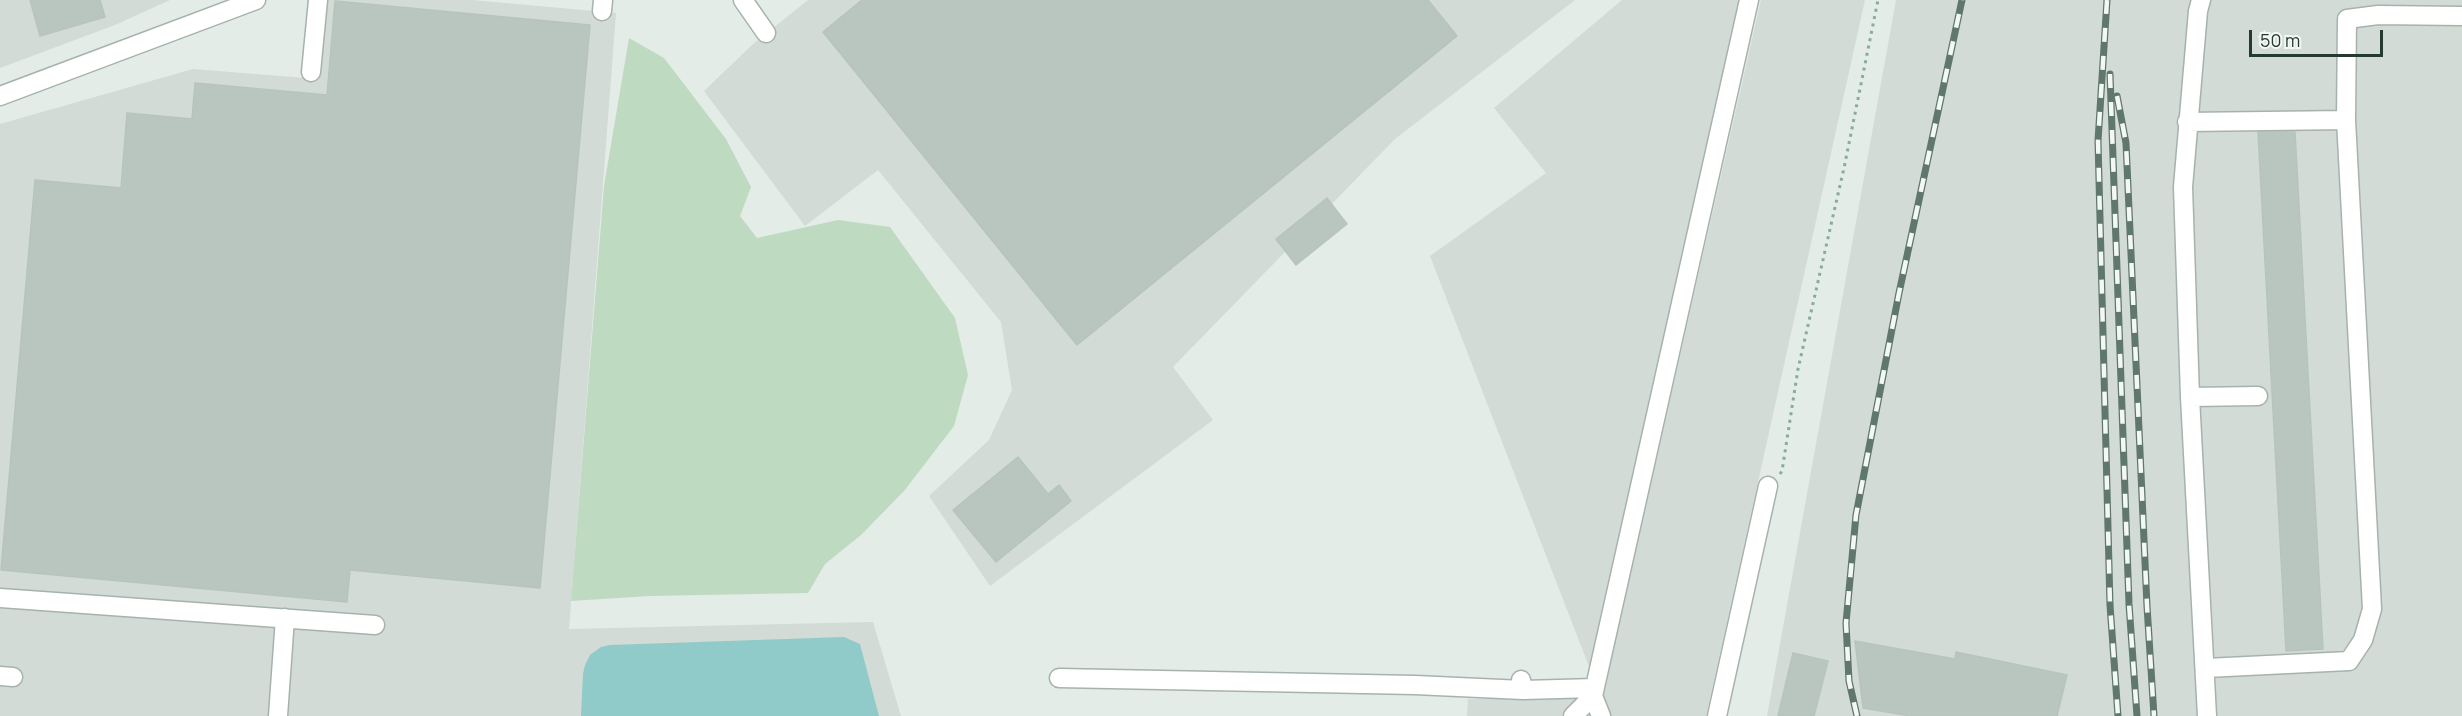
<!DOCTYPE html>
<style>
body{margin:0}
#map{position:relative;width:2462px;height:716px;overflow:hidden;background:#e3ece6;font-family:Manrope,sans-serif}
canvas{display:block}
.scale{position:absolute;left:2249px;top:30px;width:134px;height:27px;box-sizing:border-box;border:3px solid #253b31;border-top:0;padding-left:8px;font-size:18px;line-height:21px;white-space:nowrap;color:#253b31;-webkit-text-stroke:4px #f4f8f5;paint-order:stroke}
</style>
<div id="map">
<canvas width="2462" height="716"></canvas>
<div class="scale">50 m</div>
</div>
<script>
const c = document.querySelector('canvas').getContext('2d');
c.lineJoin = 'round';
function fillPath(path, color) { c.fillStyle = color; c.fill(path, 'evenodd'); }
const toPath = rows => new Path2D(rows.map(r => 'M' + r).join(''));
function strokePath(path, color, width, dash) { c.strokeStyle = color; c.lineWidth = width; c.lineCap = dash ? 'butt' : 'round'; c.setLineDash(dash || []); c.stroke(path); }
fillPath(toPath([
 [0,0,170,0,115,25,0,68],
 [325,0,472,0,616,13,569,629,873,622,901,716,0,716,0,124,193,69,318,79],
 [808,0,1575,0,1395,139,1173,367,1213,420,990,586,929,496,989,440,1012,390,1001,322,878,170,805,226,704,91,752,45],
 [1622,0,1741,0,1590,669,1430,256,1546,173,1494,108],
 [1761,0,1865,0,1706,716,1467,716,1468,699,1602,699],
 [1896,0,2462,0,2462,716,1767,716]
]), '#d2dbd5');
fillPath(toPath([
 [629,38,664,58,726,139,751,187,740,216,757,238,838,220,890,227,955,318,968,375,954,426,904,491,861,535,825,564,808,593,650,596,571,601,604,186]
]), '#bedbc1');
fillPath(toPath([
 [844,637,860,644,879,716,581,716,583,674,585,665,590,655,601,647,610,645]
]), '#91cbc9');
const building = toPath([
 [30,0,100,0,105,17,40,36,30,0],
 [862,0,1428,0,1457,36,1077,345,823,32,862,0],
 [335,1,590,25,540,588,350,570,347,602,1,570,35,180,121,188,127,113,192,119,195,83,327,95,335,1],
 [2258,132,2295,132,2323,649,2286,651,2258,132],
 [1327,198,1347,224,1296,265,1276,239,1327,198],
 [1018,457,1048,494,1059,485,1071,501,996,562,953,510,1018,457],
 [1855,641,1955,659,1956,652,2067,675,2057,716,1910,716,1863,708,1855,641],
 [1793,653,1828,661,1814,716,1778,716,1793,653]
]);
fillPath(building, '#b9c6bf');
strokePath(building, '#b6c5bc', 1.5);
const minor = toPath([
 [743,0,766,33],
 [2201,0,2198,11,2183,187,2190,397,2207,716],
 [602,11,603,0],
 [311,72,318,0],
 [0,96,256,0],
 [2187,122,2346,120],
 [2190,397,2258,396],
 [0,598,375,625],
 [2206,668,2349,661,2363,640,2372,609,2346,120,2347,19,2378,15,2462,16],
 [0,676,13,677],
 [1059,678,1415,685,1523,690],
 [1521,680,1523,690,1595,688],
 [278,716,285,618],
 [1573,716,1593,696],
 [1601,716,1593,696,1749,0],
 [1717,716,1768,486]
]);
strokePath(minor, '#a6b3ac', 21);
strokePath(toPath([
 [1780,474,1782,471,1798,369,1844,168,1878,0]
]), '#87ac99', 3, [3, 4.5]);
strokePath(minor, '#fff', 18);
const rail = toPath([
 [2107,0,2098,141,2110,605,2118,716],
 [2110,74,2129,604,2137,716],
 [2117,96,2126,143,2147,606,2154,716],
 [1857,716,1849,681,1846,623,1856,515,1899,293,1962,0]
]);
strokePath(rail, '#5f776c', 7);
strokePath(rail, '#f4f8f5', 4.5, [14]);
</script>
